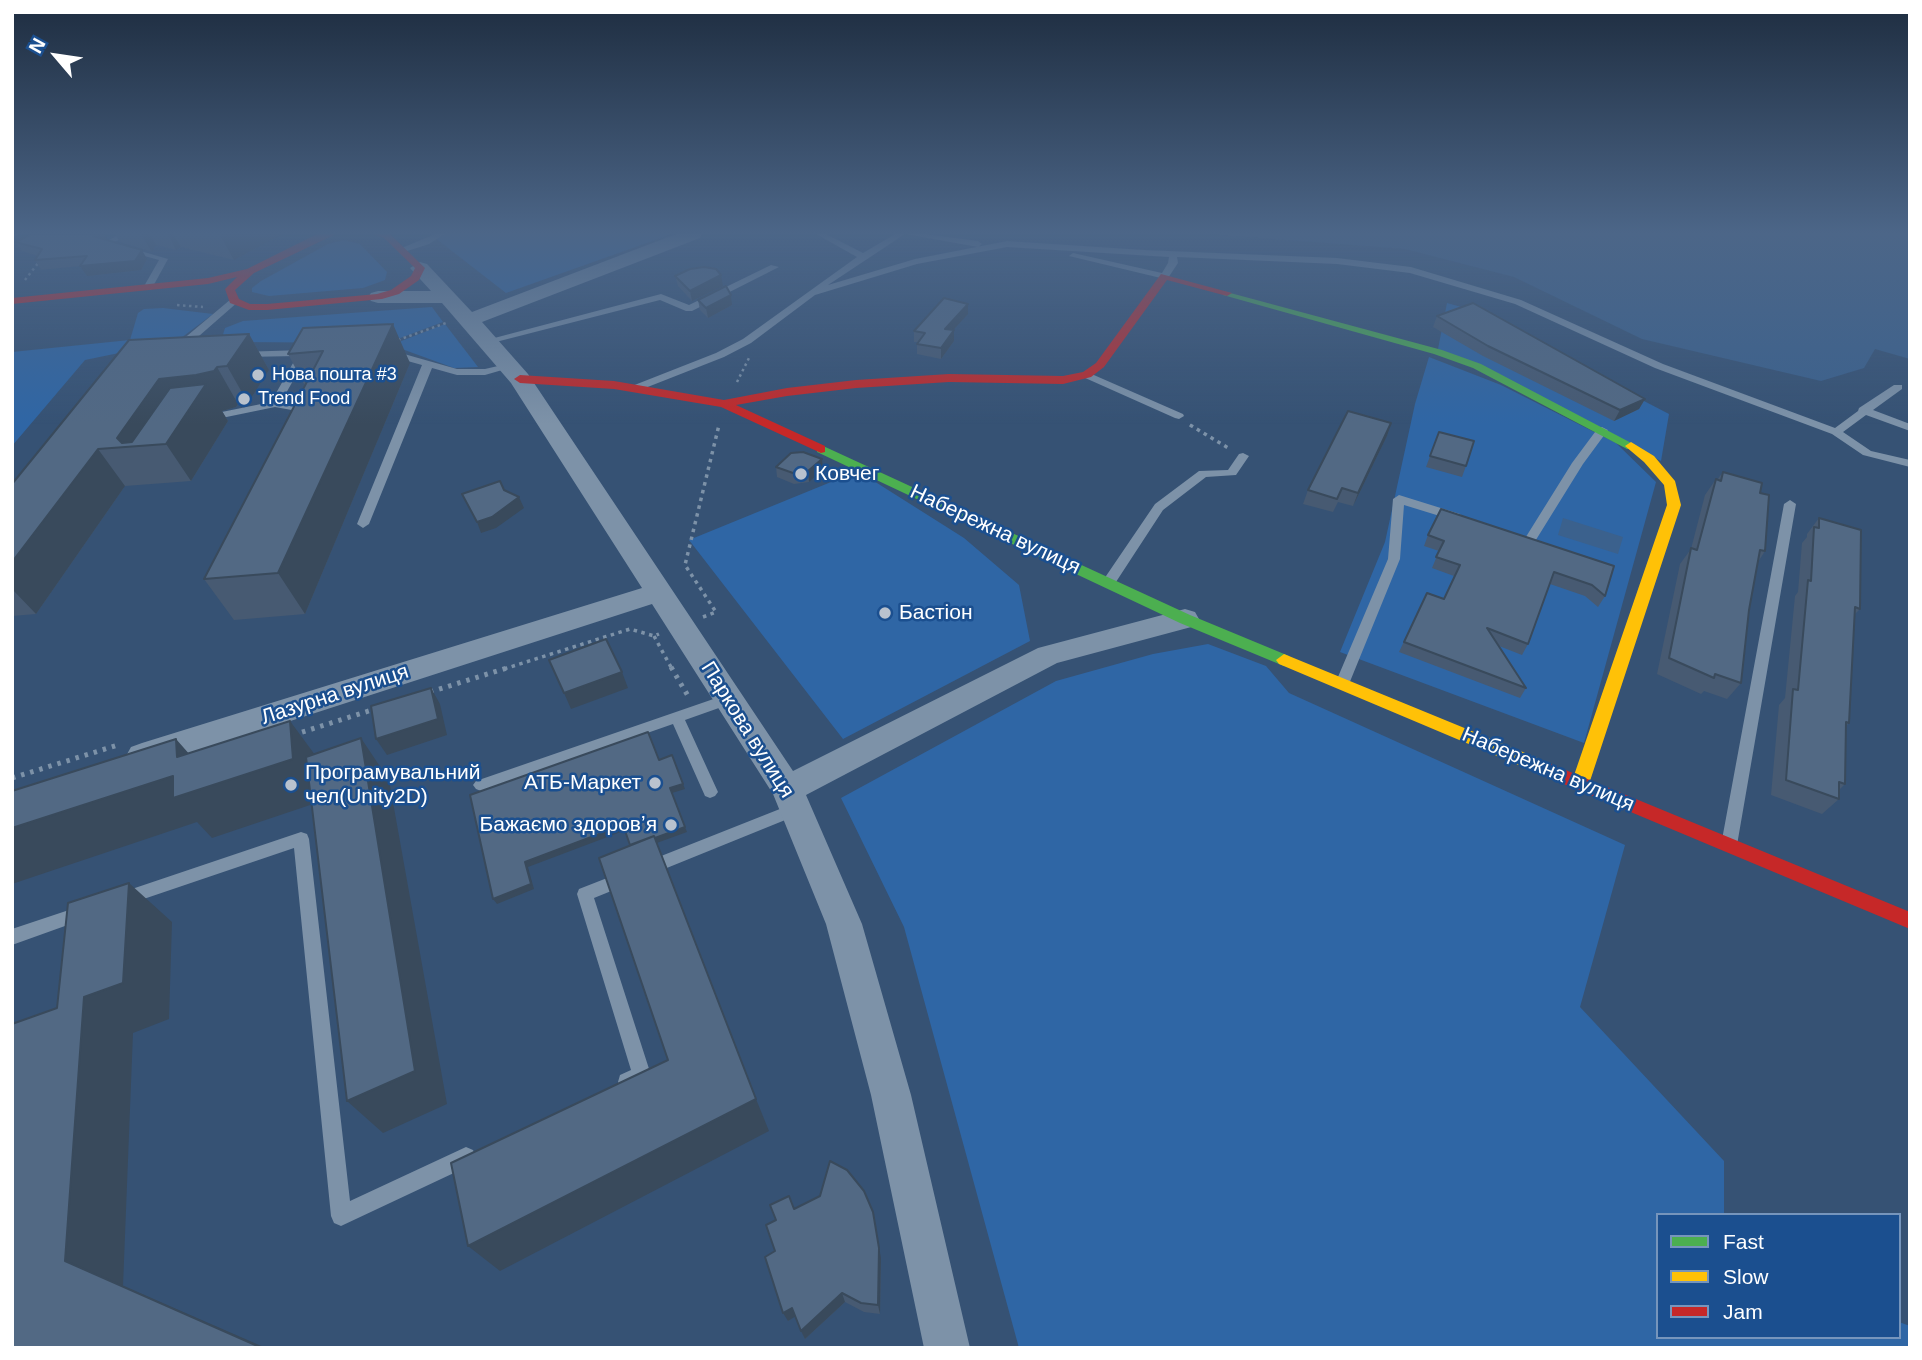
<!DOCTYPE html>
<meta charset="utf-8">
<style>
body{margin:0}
#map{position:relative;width:1922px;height:1360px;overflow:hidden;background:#365274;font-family:Helvetica,sans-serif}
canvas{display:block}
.frame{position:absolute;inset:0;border:14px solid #fff;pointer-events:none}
.legend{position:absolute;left:1656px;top:1213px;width:245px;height:126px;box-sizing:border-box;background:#1b4f8f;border:2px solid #7695bc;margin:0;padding:9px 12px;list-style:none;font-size:21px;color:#fff}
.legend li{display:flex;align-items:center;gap:14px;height:35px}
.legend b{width:35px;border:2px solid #7695bc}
.north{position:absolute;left:21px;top:21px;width:70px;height:70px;-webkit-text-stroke:5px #1b4f8f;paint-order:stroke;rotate:299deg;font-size:19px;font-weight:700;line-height:28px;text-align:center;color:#fff}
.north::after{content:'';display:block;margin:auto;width:24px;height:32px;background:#fff;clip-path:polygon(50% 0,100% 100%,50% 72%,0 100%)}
</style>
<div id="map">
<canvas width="1922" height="1360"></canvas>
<div class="frame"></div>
<ul class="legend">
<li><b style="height:9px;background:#4caf50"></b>Fast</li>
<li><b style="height:9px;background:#ffc107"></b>Slow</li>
<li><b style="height:9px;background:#c62828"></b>Jam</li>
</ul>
<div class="north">N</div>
</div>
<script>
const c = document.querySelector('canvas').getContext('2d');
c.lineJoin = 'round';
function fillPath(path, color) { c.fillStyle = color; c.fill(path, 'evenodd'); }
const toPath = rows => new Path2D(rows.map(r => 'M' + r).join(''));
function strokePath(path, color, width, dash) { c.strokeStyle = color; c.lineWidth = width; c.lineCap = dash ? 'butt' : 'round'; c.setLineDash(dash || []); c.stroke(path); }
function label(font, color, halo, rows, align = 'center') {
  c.font = font + ' Helvetica,sans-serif'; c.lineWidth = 5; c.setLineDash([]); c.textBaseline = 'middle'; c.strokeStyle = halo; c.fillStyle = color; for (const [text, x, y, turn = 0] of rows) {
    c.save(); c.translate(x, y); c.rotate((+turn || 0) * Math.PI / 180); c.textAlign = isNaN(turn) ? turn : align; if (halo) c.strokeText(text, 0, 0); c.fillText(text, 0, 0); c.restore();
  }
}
fillPath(toPath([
 [430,234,672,234,506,293],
 [344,240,360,244,387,272,385,280,363,288,269,296,252,292,252,288,261,281,328,244],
 [1447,303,1465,308,1669,414,1661,461,1438,349],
 [432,307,443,322,387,343,235,342,222,338,225,328,243,321],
 [163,308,213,314,177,341,85,360,12,446,12,352,130,340,138,313,144,309],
 [445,324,478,367,454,368,391,345],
 [1429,357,1501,385,1616,443,1656,482,1584,743,1340,652,1385,542,1415,404],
 [858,471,964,538,1019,585,1030,641,843,739,689,540],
 [1208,644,1266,666,1289,693,1625,845,1580,1007,1724,1161,1724,1215,1658,1215,1658,1337,1899,1337,1899,1322,1910,1326,1910,1348,1019,1348,904,927,841,798,1056,681,1153,654]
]), '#2f66a5');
fillPath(toPath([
 [1207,234,1910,234,1910,359,1875,349,1864,368,1821,381,1642,339,1514,277,1405,249],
 [1563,518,1623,537,1618,554,1558,535]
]), '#3b618d');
strokePath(toPath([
 [25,280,39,262],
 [177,305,203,307],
 [398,340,446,323],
 [737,382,749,358],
 [1190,425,1192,426]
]), '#7d92a8', 2.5, [2.5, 3.5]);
strokePath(toPath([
 [1190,425,1230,449],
 [703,617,716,612,685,565,719,425],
 [654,636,672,669],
 [504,669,630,629,654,636,659,634]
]), '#7d92a8', 3.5, [3.5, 4.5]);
strokePath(toPath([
 [671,667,688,696],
 [430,692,510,667],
 [293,735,375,709],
 [12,778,118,745]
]), '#7d92a8', 5, [3.5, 6]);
fillPath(toPath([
 [12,234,19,234,12,238,12,234],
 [120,234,131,234,113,243,168,259,151,290,143,288,159,260,101,244,120,234],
 [435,234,445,234,429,244,401,253,397,250,435,234],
 [816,234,826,234,863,253,895,234,926,234,978,241,982,244,978,247,905,234,828,285,915,259,1007,241,1144,250,1337,258,1411,267,1521,300,1663,364,1835,428,1858,411,1859,408,1894,385,1902,385,1902,389,1873,410,1910,424,1910,431,1866,415,1843,432,1871,451,1910,460,1910,467,1863,455,1832,434,1655,368,1515,304,1410,273,1337,264,1177,257,1178,263,1168,278,1165,279,1069,256,1073,253,1162,273,1168,263,1169,257,1007,247,917,264,815,295,751,343,724,357,640,390,632,390,632,386,716,353,743,339,857,257,816,234],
 [771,265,779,267,692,311,686,311,660,300,488,344,483,341,661,294,689,305,771,265],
 [231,299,239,301,183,350,175,350,175,346,231,299],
 [304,350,312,353,307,356,281,402,314,410,314,414,275,407,207,421,202,418,207,415,271,402,297,356,243,357,238,354,239,352,304,350],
 [390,350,457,369,485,369,511,363,516,366,485,375,457,375,432,368,369,524,363,528,357,524,422,365,386,355,386,351,390,350],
 [1087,372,1183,414,1184,416,1179,419,1175,418,1083,377,1082,375,1087,372],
 [1602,427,1608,430,1583,464,1534,543,1526,543,1524,540,1572,463,1598,428,1602,427],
 [1243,453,1249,456,1236,475,1206,477,1163,510,1114,585,1104,585,1103,582,1104,579,1155,504,1199,471,1228,470,1239,454,1243,453],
 [1399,495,1460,514,1462,517,1456,521,1404,505,1400,559,1349,684,1342,689,1335,684,1388,559,1393,499,1399,495],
 [1790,500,1796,504,1737,845,1735,850,1729,852,1723,850,1721,845,1784,504,1790,500],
 [728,694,733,695,735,699,733,703,685,720,718,792,715,796,710,798,705,796,673,724,481,791,476,789,473,785,476,781,728,694],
 [795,803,800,804,803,809,800,814,647,876,641,874,639,869,641,864,795,803],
 [301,832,307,834,309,839,350,1201,466,1147,473,1150,476,1157,473,1164,341,1226,334,1223,331,1216,294,848,123,906,117,904,115,899,117,894,123,892,301,832],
 [625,871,631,873,633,878,631,883,594,898,651,1075,649,1082,627,1091,620,1089,618,1082,620,1075,631,1070,577,894,579,889,625,871],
 [84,905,90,907,92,912,90,917,12,945,12,929,84,905]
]), '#7d92a8');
fillPath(toPath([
 [676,234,702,234,700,238,482,322,528,374,793,771,1038,648,1185,609,1195,612,1199,619,1195,626,1057,663,806,795,862,924,911,1095,970,1348,924,1348,871,1095,826,924,773,794,652,604,142,769,131,765,126,756,131,747,142,743,642,588,511,383,442,303,378,303,371,301,368,297,371,293,378,291,431,291,410,268,420,262,427,264,472,312,676,234]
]), '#7d92a8');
fillPath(toPath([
 [1223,291,1442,350,1481,364,1637,446,1635,449,1627,449,1473,368,1434,354,1223,295,1223,291],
 [821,445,1190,615,1289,656,1292,660,1284,666,1279,664,1180,623,817,452,817,446,821,445]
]), '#4caf50');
fillPath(toPath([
 [1631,442,1654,456,1675,481,1681,505,1589,784,1586,789,1580,791,1574,789,1571,784,1667,505,1664,485,1644,462,1625,446,1631,442],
 [1284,654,1540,759,1542,764,1540,769,1528,769,1279,664,1276,660,1284,654]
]), '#ffc107');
fillPath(toPath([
 [317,234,336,234,254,273,235,290,239,299,250,304,267,304,377,294,391,290,411,276,415,268,384,238,373,234,390,234,425,268,419,280,399,294,382,299,267,310,249,310,230,303,225,289,237,277,208,284,12,304,12,298,208,278,247,269,317,234],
 [1161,274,1232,293,1227,296,1167,280,1104,367,1091,377,1063,384,949,382,856,388,787,396,736,405,825,446,825,452,821,453,721,407,614,389,520,383,514,379,520,375,614,381,724,400,787,388,856,380,949,374,1063,376,1083,372,1096,363,1161,274],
 [1534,757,1910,912,1910,929,1528,769,1526,764,1528,759,1534,757]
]), '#c62828');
fillPath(toPath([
 [115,234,282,234,234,260,181,247,176,250,156,245,152,252,120,242],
 [107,238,105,239,147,259,141,270,87,276,81,266,41,270,35,260,38,256,22,251,15,242],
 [675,276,723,286,692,301,678,286],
 [698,300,732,305,708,318,700,310],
 [968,314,953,330,954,341,941,359,917,354,917,344,918,342,914,342,914,331],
 [1437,316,1645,399,1639,409,1614,421,1483,356,1433,327],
 [303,328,410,363,305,614,234,620,204,579,305,386,288,354],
 [249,334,269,370,248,403,238,404,236,407,222,411,228,421,191,481,125,486,36,614,12,616,12,484],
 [1391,423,1387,436,1353,506,1338,502,1333,512,1303,504,1308,490],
 [1439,432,1466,466,1462,477,1426,467],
 [776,467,823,470,809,482,794,484,777,477],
 [1723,472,1760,493,1765,551,1758,562,1749,610,1741,683,1727,699,1704,691,1701,694,1657,674,1680,564,1691,549,1705,495,1716,479,1717,480],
 [1819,518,1860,609,1855,614,1849,723,1846,726,1845,784,1839,790,1839,799,1822,814,1771,795,1779,705,1785,698,1795,596,1798,592,1802,543,1807,537,1807,534],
 [1428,535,1614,566,1605,596,1598,607,1585,596,1550,584,1528,644,1522,655,1499,646,1526,688,1520,698,1399,652,1427,593,1444,599,1454,576,1432,568,1439,551,1424,546],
 [794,1209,881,1258,880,1314,864,1312,845,1302,805,1339,795,1316,788,1321,776,1220]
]), '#475a72');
fillPath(toPath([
 [95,234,104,234,107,238,99,245,93,236],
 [141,234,150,234,156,245,152,252],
 [168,234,173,234,181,247,176,250],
 [222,234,282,234,234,260,220,235],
 [142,250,147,259,141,270,87,276,80,266],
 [721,275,723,286,692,301,690,291],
 [731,295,732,305,708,318,706,308],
 [968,304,968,314,945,339,945,329],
 [393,324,410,363,305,614,278,573],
 [954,330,954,341,941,359,941,348],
 [249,334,269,370,248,403,227,366],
 [217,367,238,404,236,407,222,411,228,421,191,481,166,444,124,447,117,438,159,379],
 [1645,399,1639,409,1614,421,1620,410],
 [1391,423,1387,436,1353,506,1358,493],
 [98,449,125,486,36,614,12,589,12,562],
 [822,459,823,470,809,482,808,471],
 [519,497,524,508,496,528,481,533,477,522],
 [622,672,628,688,571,709,564,693],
 [431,688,440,704,447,735,387,755,376,739],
 [290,721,321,763,325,800,212,838,197,822,12,884,12,828,173,776,177,757,176,739,213,781],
 [361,738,389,780,447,1104,383,1133,347,1101],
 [683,784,685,789,672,793,670,788],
 [623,825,626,830,528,867,534,889,497,904,493,899,525,862],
 [685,827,687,832,632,852,630,847],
 [129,883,172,922,169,1019,133,1033,123,1286,266,1348,262,1348,65,1261,84,997],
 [756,1099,769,1131,500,1271,468,1246],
 [873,1212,881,1258,880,1314,878,1305],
 [842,1293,845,1302,805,1339,801,1331],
 [792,1308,796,1316,788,1321,783,1313]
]), '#394a5c');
const building = toPath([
 [33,234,95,234,93,236,142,250,135,261,80,266,87,256,35,260,42,249,15,242,33,234],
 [704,267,716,269,721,275,690,291,675,276,690,269,704,267],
 [726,286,731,295,706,308,698,300,726,286],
 [944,298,968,304,945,329,954,330,941,348,917,344,925,333,914,331,944,298],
 [1473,303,1645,399,1620,410,1488,346,1437,316,1473,303],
 [393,324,278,573,204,579,323,351,288,354,303,328,393,324],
 [249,334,227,366,217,367,214,371,196,375,159,379,117,438,122,443,132,442,170,388,206,384,166,444,98,449,12,562,12,484,129,340,249,334],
 [1348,411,1391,423,1358,493,1342,488,1337,499,1308,490,1348,411],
 [1439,432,1474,441,1466,466,1430,456,1439,432],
 [803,452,822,459,808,471,793,473,776,467,791,453,803,452],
 [1723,472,1762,483,1760,493,1769,495,1765,551,1760,550,1749,610,1741,683,1715,674,1714,678,1669,658,1691,548,1697,550,1716,479,1721,481,1723,472],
 [500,481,504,490,519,497,492,517,477,522,462,494,500,481],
 [1441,509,1614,566,1605,596,1592,585,1554,572,1528,644,1487,628,1526,688,1404,642,1427,593,1444,599,1460,565,1436,557,1444,541,1428,535,1441,509],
 [1819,518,1861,530,1860,609,1855,607,1849,723,1846,722,1845,784,1839,782,1839,799,1786,780,1793,689,1798,690,1808,580,1811,581,1814,527,1819,528,1819,518],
 [606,639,622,672,564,693,549,660,606,639],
 [431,688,438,719,376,739,371,706,431,688],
 [290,721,293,759,173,798,173,776,12,828,12,791,176,739,177,757,290,721],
 [648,732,659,760,672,755,683,784,670,788,685,827,655,838,654,836,630,845,623,825,525,862,531,884,493,899,470,795,648,732],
 [361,738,415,1071,347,1101,306,757,361,738],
 [654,836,756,1099,468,1246,451,1163,668,1060,599,858,654,836],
 [129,883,123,983,84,997,65,1261,262,1348,12,1348,12,1024,57,1008,68,903,129,883],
 [830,1161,847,1170,864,1191,873,1212,879,1248,878,1305,861,1303,842,1293,801,1331,792,1308,783,1313,765,1257,775,1251,766,1225,776,1220,770,1205,789,1196,794,1209,820,1196,830,1161]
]);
fillPath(building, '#526984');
strokePath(building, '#394a5c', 2);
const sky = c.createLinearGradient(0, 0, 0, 424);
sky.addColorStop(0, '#1e2d40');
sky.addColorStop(0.55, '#4c6688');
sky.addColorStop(1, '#4c668800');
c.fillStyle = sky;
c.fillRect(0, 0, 1922, 424);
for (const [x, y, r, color] of [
 [258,375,7,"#b9c2ce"],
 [244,399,7,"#b9c2ce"],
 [801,474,7,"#b9c2ce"],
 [885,613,7,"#b9c2ce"],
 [655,783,7,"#b9c2ce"],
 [291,785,7,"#b9c2ce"],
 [671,825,7,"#b9c2ce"]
]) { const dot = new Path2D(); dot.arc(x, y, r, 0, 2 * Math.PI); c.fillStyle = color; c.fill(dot); strokePath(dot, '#1b4f8f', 2.5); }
label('18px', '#fff', '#1b4f8f', [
 ["Нова пошта #3",272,375],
 ["Trend Food",258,399]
], 'left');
label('21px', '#fff', '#1b4f8f', [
 ["Ковчег",815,474],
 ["Бастіон",899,613],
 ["Програмувальний",305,773],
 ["чел(Unity2D)",305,797],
 ["АТБ-Маркет",641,783,"right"],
 ["Бажаємо здоровʼя",657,825,"right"]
], 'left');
label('21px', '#fff', '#1b4f8f', [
 ["Набережна вулиця",995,530,25],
 ["Лазурна вулиця",335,695,-18],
 ["Паркова вулиця",747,730,58],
 ["Набережна вулиця",1548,770,23]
]);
</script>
